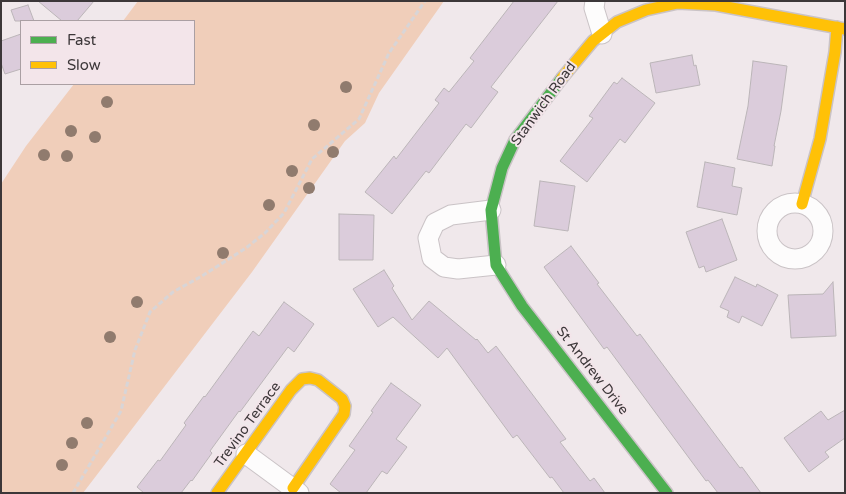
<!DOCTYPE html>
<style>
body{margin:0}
#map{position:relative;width:846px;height:494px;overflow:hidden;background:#f0e8eb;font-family:"Varela Round",sans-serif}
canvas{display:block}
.frame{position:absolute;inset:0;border:2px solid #3c3739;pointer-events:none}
.legend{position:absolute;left:20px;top:20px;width:175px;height:65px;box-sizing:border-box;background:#f3e5ea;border:1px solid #aa9fa3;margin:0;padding:6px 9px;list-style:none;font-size:15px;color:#3c3739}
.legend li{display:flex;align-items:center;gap:10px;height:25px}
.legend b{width:25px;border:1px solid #aa9fa3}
</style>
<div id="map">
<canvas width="846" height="494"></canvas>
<div class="frame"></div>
<ul class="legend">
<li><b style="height:6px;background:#4caf50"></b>Fast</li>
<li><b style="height:6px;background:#ffc107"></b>Slow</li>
</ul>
</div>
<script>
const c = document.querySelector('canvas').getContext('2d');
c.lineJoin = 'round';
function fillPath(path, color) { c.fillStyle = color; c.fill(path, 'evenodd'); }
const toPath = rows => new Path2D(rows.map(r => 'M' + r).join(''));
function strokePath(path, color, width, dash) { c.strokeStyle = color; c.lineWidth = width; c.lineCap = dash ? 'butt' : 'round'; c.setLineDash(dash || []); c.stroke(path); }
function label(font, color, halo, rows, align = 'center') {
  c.font = font + ' "Varela Round",sans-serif'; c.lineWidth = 4; c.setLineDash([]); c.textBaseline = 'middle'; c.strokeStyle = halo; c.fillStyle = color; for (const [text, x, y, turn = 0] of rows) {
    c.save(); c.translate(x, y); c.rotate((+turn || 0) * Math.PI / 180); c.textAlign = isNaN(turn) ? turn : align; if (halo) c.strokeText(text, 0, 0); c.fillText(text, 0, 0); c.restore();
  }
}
fillPath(toPath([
 [138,1,444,1,379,93,365,123,345,141,252,272,83,493,1,493,1,184,26,146,74,84,194,84,194,21,123,21]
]), '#f0ceba');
const building = toPath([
 [38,1,94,1,77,21,62,21,38,1],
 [514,1,558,1,491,87,498,92,471,128,466,124,429,173,426,171,392,214,365,192,394,156,396,159,439,103,435,100,444,88,449,92,474,61,470,58,514,1],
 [28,5,34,21,15,21,11,10,28,5],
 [21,34,21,69,5,74,1,63,1,41,21,34],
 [692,55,694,66,696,65,700,85,656,93,650,63,692,55],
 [753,61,787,66,781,111,774,146,775,146,772,166,737,159,748,106,753,61],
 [622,78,655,103,625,143,620,139,587,182,560,161,593,118,589,116,614,82,617,84,622,78],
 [705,162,735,168,732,186,742,188,737,215,697,207,705,162],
 [540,181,575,186,568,231,534,226,540,181],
 [339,214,374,215,373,260,339,260,339,214],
 [722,219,737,260,706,272,704,266,699,268,686,232,722,219],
 [571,246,599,283,597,284,637,336,640,334,740,468,742,467,761,493,718,493,708,480,706,481,607,347,604,349,544,267,571,246],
 [384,270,394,286,392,288,412,320,429,301,476,340,477,339,488,353,496,346,566,439,560,442,590,481,594,478,605,493,564,493,552,477,550,478,517,435,513,438,447,348,438,358,393,317,378,327,353,289,384,270],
 [735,277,756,287,757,284,778,295,762,326,742,316,739,323,727,317,729,311,720,307,735,277],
 [833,282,836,336,791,338,788,295,823,294,833,282],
 [284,302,314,324,294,352,288,347,240,412,239,411,210,451,212,453,192,481,191,480,181,493,144,493,137,487,158,460,160,461,186,425,184,423,204,396,205,397,253,331,259,336,284,302],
 [391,383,421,405,396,439,407,447,387,474,382,471,366,493,341,493,330,484,355,450,349,446,373,412,371,411,391,383],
 [845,410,845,438,825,452,829,457,809,472,784,438,821,411,828,420,845,410]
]);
fillPath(building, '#dbccdb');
strokePath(building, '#bbb5b8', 1);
const street = toPath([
 [595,1,594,8,602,34],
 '767 231a28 28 0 1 1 56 0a28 28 0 1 1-56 0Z',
 [491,210,451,215,435,223,428,238,432,258,444,267,458,269,496,265],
 [246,454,299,493]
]);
const fast = toPath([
 [562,78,515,140,502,168,491,210,496,265,522,306,667,493]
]);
const slow = toPath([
 [562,78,593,41,617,22,646,10,678,3,716,5,845,29],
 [802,204,820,139,835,52,837,27],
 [217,493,291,390,302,379,310,378,318,380,342,399,345,406,344,414,293,488]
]);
strokePath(street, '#cac3c6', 21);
strokePath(fast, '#cac3c6', 14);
strokePath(slow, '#cac3c6', 14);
strokePath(toPath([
 [73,493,121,411,135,350,150,312,173,292,202,276,246,248,265,233,284,213,312,159,359,119,389,53,425,1]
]), '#d8d5d7', 3, [5, 2.5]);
strokePath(street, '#fdfcfc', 19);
strokePath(fast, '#4caf50', 11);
strokePath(slow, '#ffc107', 11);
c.fillStyle = '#907b6e';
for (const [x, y] of [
 [346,87],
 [107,102],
 [314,125],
 [71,131],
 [95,137],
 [333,152],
 [44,155],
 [67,156],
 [292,171],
 [309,188],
 [269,205],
 [223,253],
 [137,302],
 [110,337],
 [87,423],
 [72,443],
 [62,465]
]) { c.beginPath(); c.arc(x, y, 6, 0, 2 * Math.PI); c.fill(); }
label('14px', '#3c3739', '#f3e5ea', [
 ["Stanwich Road",544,104,-54],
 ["St Andrew Drive",592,371,52],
 ["Trevino Terrace",248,425,-54]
]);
</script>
